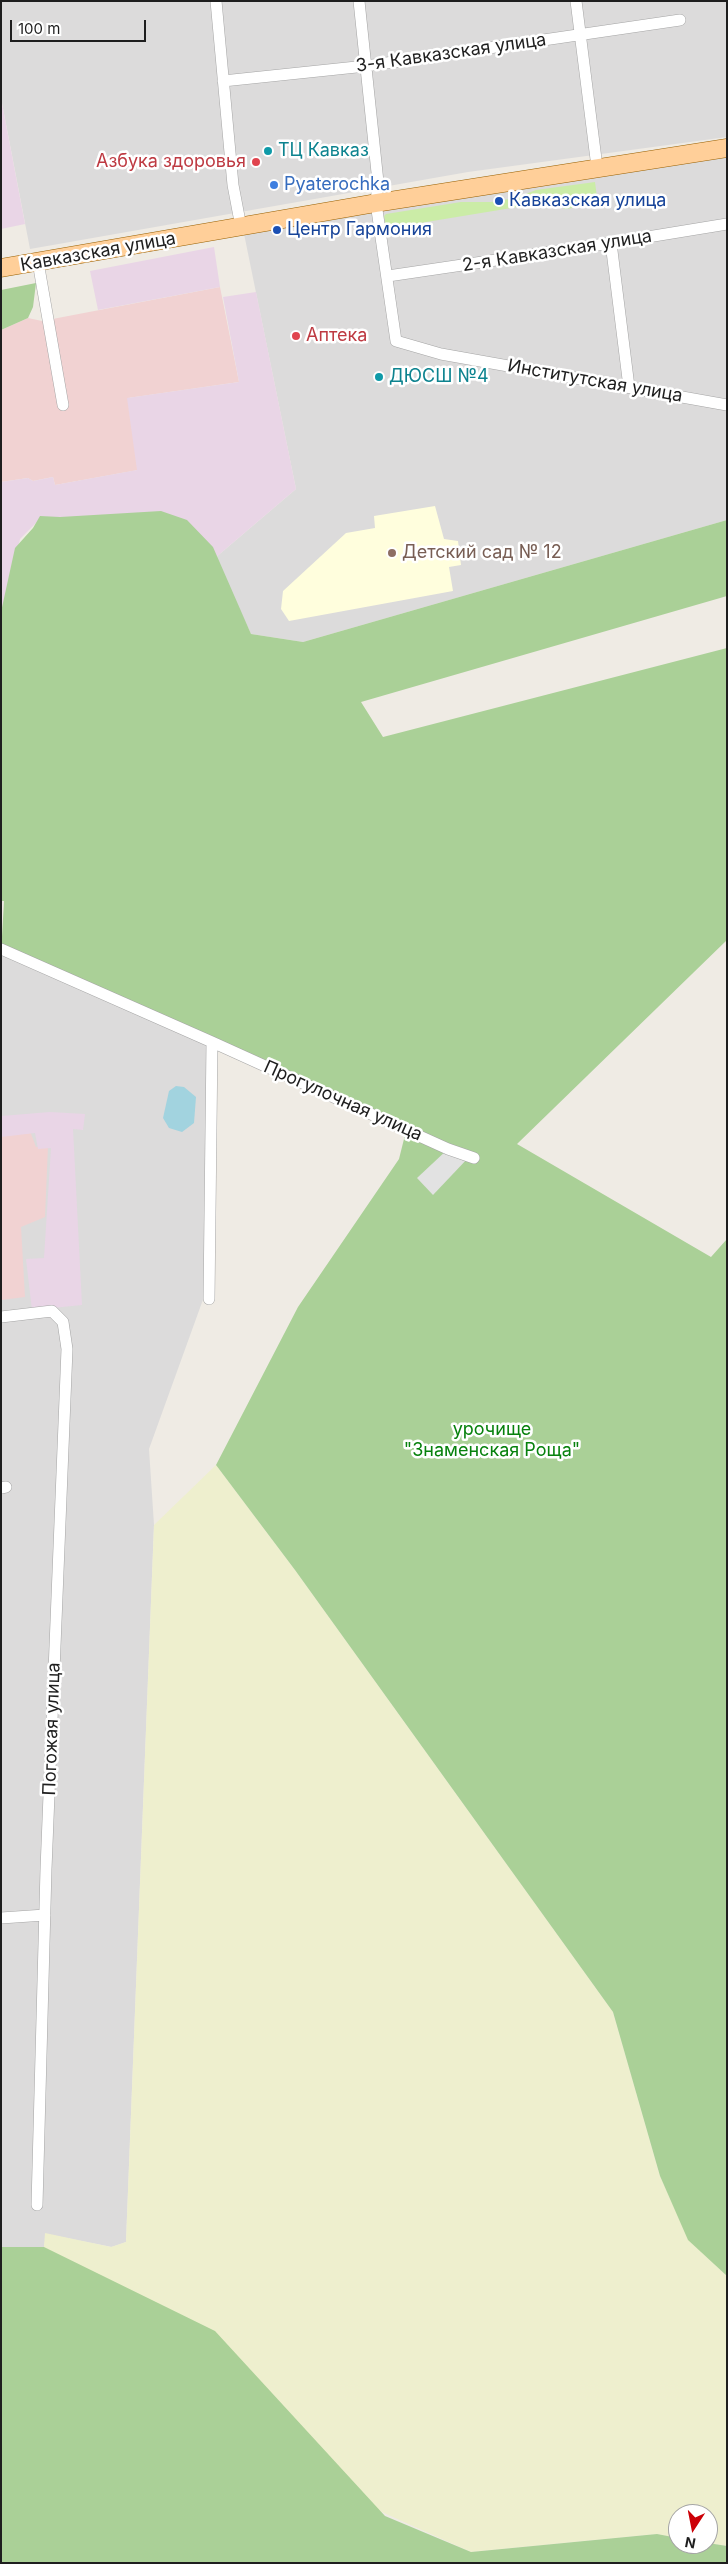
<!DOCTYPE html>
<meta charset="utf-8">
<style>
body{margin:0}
#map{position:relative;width:728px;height:2564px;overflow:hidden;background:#efebe4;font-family:Inter,sans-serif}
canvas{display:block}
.frame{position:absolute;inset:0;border:2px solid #1e1e1e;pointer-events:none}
.north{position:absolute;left:668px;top:2504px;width:50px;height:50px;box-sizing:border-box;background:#fff;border:1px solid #a5a5a5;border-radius:50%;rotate:191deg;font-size:14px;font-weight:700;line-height:20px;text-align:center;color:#1e1e1e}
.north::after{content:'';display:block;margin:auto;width:18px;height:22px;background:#cc0007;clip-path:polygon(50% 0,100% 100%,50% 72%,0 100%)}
.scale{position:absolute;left:10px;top:20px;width:136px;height:22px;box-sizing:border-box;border:2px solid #1e1e1e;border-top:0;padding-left:6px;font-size:15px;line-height:18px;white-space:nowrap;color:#1e1e1e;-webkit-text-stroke:4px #fff;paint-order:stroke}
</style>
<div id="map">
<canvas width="728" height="2564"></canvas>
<div class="frame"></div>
<div class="north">N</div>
<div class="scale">100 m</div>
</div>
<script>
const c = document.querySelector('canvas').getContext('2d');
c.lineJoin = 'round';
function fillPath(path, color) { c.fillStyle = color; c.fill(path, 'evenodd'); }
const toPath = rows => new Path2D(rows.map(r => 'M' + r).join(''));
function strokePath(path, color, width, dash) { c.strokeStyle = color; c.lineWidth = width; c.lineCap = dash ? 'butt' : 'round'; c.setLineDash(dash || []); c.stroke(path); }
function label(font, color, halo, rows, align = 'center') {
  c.font = font + ' Inter,sans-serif'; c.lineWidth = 5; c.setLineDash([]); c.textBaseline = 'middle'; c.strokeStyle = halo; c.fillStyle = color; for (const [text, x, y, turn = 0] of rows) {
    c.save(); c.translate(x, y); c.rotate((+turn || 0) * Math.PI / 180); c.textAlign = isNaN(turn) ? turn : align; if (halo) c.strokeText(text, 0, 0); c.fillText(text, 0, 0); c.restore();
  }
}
fillPath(toPath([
 [1,1,727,1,727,137,468,172,30,249,1,98],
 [727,147,727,520,303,642,251,634,215,558,296,489,241,219],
 [1,949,212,1042,205,1294,149,1449,154,1525,126,2242,112,2247,46,2234,44,2247,1,2247]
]), '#dcdbdb');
fillPath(toPath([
 [220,287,239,382,128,398,138,470,55,485,53,477,33,481,28,478,1,482,1,330,28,318,42,321],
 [30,1131,36,1147,48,1146,45,1217,21,1227,25,1297,1,1300,1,1134]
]), '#f1d2d2');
fillPath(toPath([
 [1,98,25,224,1,229],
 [214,247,220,287,98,310,90,271],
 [256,292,296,489,215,558,40,519,20,539,1,622,1,482,28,478,33,481,53,477,55,485,137,470,127,398,239,382,223,297],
 [50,1112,85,1114,83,1130,73,1129,82,1305,32,1310,26,1259,44,1258,51,1148,38,1149,35,1133,1,1137,1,1116]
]), '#e9d5e6');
fillPath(toPath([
 [435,506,444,539,458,541,461,565,449,567,453,591,289,621,281,609,283,591,346,533,375,528,374,516]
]), '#fffedd');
fillPath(toPath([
 [216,1465,295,1570,613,2012,660,2176,689,2240,727,2276,727,2546,708,2543,708,2514,678,2514,678,2538,657,2534,471,2552,344,2495,44,2247,45,2233,111,2247,126,2242,154,1525]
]), '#eeefce');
fillPath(toPath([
 [595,182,598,205,564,209,560,200,390,228,386,227,384,216,386,214,461,202,491,202,515,198,536,190]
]), '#cbeca7');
fillPath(toPath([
 [36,283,33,307,28,318,1,330,1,290],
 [161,511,187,520,213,547,251,634,303,642,727,520,727,596,361,702,383,737,727,648,727,940,517,1144,711,1257,727,1239,727,2276,688,2240,660,2176,613,2012,295,1570,216,1465,298,1307,399,1159,406,1131,1,954,4,901,1,901,1,612,15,548,33,528,40,516,60,517],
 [1,2247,44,2247,215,2331,385,2516,471,2552,657,2534,678,2538,678,2544,708,2543,727,2546,727,2563,1,2563]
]), '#aad097');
fillPath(toPath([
 [448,1149,469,1157,433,1195,417,1178]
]), '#e2e2e2');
fillPath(toPath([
 [176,1086,184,1087,196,1097,194,1123,182,1132,169,1128,163,1118,169,1091]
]), '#a2d3df');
const street = toPath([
 [216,1,233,185,241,227],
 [359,1,378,182,376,203,396,341,441,354,727,405],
 [576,1,597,167],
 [223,81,366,66,680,20],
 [611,243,629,387],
 [38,262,63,405],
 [388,276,611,243,727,224],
 [1,949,212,1042,448,1149,474,1158],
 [209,1299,212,1042],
 [1,1317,52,1311,63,1322,67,1349,46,1869,37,2205],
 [1,1488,6,1487],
 [1,1918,45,1915]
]);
const primary = toPath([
 [1,268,376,203,727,148]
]);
strokePath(street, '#a5a5a5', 12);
strokePath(primary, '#986000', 19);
strokePath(street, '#fff', 11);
strokePath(primary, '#ffcf99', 18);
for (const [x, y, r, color] of [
 [268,151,5,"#0f9aa8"],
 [256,162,5,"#e0444e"],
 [274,185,5,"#3f7fe0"],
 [499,201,5,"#1a4fb4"],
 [277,230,5,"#1a4fb4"],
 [296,336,5,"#e0444e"],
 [379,377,5,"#0f9aa8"],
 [392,553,5,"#8d6e63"]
]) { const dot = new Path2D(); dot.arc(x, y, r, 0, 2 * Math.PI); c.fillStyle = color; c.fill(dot); strokePath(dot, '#fff', 2); }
label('18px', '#1e1e1e', '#fff', [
 ["3-я Кавказская улица",451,53,-8],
 ["2-я Кавказская улица",557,251,-9],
 ["Кавказская улица",98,252,-10],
 ["Институтская улица",595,381,10],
 ["Прогулочная улица",343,1101,24],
 ["Погожая улица",52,1729,-88]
]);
label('18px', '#0d838f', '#fff', [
 ["ТЦ Кавказ",278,151],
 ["ДЮСШ №4",389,377]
], 'left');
label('18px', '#be3a42', '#fff', [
 ["Азбука здоровья",246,162],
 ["Аптека",306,336,"left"]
], 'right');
label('18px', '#366cbe', '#fff', [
 ["Pyaterochka",284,185]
], 'left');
label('18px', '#164399', '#fff', [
 ["Кавказская улица",509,201],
 ["Центр Гармония",287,230]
], 'left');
label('18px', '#785e54', '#fff', [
 ["Детский сад № 12",402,553]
], 'left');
label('18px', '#07810d', '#fff', [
 ["урочище",492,1430],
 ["\"Знаменская Роща\"",492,1451]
]);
</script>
